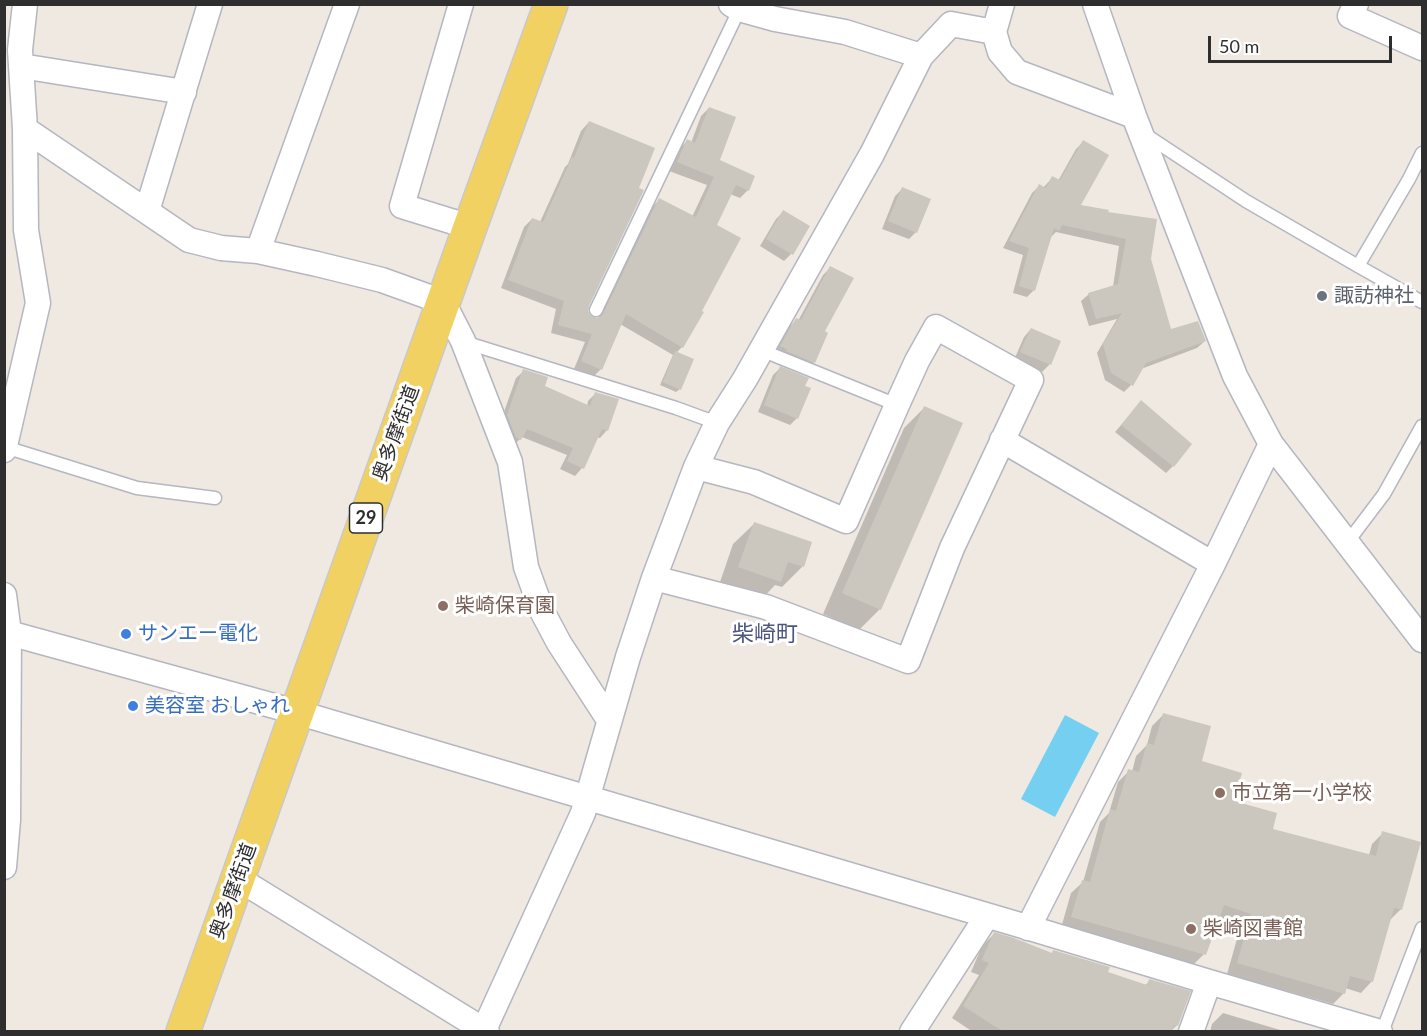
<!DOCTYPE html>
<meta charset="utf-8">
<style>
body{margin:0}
#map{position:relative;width:1427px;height:1036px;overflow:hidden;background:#efe9e1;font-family:Lato,sans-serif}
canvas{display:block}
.frame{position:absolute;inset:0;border:6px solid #2e2e2e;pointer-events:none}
.scale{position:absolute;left:1208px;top:36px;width:184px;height:27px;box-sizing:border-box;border:3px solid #2e2e2e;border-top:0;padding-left:8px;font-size:18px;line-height:21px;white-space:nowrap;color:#2e2e2e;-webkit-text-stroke:4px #fff;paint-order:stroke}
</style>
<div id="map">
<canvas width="1427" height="1036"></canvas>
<div class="frame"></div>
<div class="scale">50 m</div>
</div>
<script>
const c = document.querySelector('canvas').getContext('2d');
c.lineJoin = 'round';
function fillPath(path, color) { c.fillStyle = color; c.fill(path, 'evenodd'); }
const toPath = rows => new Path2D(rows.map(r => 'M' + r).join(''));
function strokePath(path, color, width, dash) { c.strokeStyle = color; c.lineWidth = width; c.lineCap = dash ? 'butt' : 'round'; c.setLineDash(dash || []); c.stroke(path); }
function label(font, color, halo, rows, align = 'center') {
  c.font = font + ' Lato,"Noto Sans JP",sans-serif'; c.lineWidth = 6; c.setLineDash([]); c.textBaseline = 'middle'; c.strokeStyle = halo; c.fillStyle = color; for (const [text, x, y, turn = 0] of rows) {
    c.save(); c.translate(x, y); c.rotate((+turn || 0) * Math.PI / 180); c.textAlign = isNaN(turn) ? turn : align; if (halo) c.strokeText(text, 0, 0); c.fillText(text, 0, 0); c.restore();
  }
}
fillPath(toPath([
 [1065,715,1099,733,1055,817,1021,799]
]), '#75cff0');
fillPath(toPath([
 [709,108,718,161,748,190,740,198,730,194,715,226,682,347,676,353,680,389,676,392,660,385,673,355,620,324,601,369,593,377,574,369,585,342,551,333,556,309,501,288,524,227,532,219,540,222,565,167,568,164,581,131,589,122,587,306,587,315,598,319,651,208,659,200,692,217,707,185,669,171,679,149,687,141,691,143,701,116],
 [1083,142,1079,206,1107,212,1150,259,1169,331,1205,341,1197,348,1141,369,1131,385,1124,392,1105,380,1097,353,1117,319,1089,326,1081,301,1089,294,1113,287,1119,246,1056,232,1051,237,1034,290,1027,297,1013,293,1023,255,1003,248,1032,193,1039,186,1043,188,1052,178,1058,181,1076,149],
 [902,189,916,232,909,239,882,229,895,196],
 [783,212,791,254,784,261,760,246,776,219],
 [830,268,823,332,814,362,807,369,774,354,789,327,796,320,798,321,823,275],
 [1031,329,1059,342,1049,365,1042,372,1014,360,1024,337],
 [780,368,797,418,790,425,758,412,773,375],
 [524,371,543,387,587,406,588,401,596,393,607,430,600,438,597,437,582,468,575,476,560,469,567,455,522,437,513,446,500,423,516,378],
 [1141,402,1173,466,1166,473,1115,432],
 [925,407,880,609,859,630,823,614,904,428],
 [754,524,810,543,802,567,782,587,775,585,759,602,718,588,733,544],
 [1163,715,1233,802,1271,830,1369,855,1372,844,1383,833,1401,909,1389,921,1372,981,1361,993,1345,988,1344,993,1333,1004,1227,974,1241,925,1218,917,1204,954,1193,965,1061,928,1071,893,1083,882,1100,822,1109,813,1118,782,1129,771,1132,772,1136,756,1147,745,1152,726],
 [994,934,1144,986,1150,981,1177,1025,1170,1032,973,1032,952,1018,979,975,971,972,982,946],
 [1223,1013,1287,1032,1210,1032,1212,1024]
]), '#0003');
fillPath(toPath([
 [709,107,736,117,720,160,755,176,749,191,736,185,717,225,741,238,702,311,704,312,683,348,626,314,602,370,581,361,592,334,558,325,564,301,508,280,532,218,543,222,572,157,574,158,589,121,655,148,639,188,644,190,589,306,588,311,590,315,596,318,600,317,603,314,659,198,696,217,714,177,677,162,687,139,695,143],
 [1083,140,1109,155,1081,205,1109,210,1108,212,1157,219,1151,259,1171,329,1198,321,1206,341,1146,363,1133,386,1111,373,1103,344,1122,313,1096,319,1088,293,1118,284,1126,239,1062,225,1059,231,1054,228,1035,291,1019,286,1029,248,1009,241,1039,184,1046,188,1052,176,1060,180],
 [902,187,931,199,917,233,888,221],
 [783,210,810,226,793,255,766,239],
 [830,266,854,278,825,331,828,333,815,363,786,351,787,349,780,346,796,318,801,320],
 [1031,328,1061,341,1051,365,1020,352],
 [675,351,694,359,681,390,663,382],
 [780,366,809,378,805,386,811,388,798,419,764,405],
 [523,369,548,377,545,386,590,406,595,392,619,399,608,431,602,429,584,469,567,461,573,448,527,429,521,440,516,437,507,415],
 [1141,400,1192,444,1174,467,1121,425],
 [924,406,963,423,881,610,842,593],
 [754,522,812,542,804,567,788,562,781,582,738,567],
 [1163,713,1211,726,1202,761,1242,773,1234,801,1277,813,1273,829,1376,856,1382,831,1421,842,1402,910,1394,908,1373,982,1350,976,1345,994,1237,963,1251,914,1224,905,1206,955,1071,917,1082,880,1090,882,1110,809,1116,811,1128,769,1139,772,1147,743,1154,745],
 [994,932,1014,938,1052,953,1053,950,1110,967,1108,972,1147,985,1149,979,1191,991,1178,1026,1174,1025,1172,1032,1004,1032,963,1006,989,963,982,960]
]), '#cbc7bf');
const service = toPath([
 [1143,133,1246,201,1358,266,1422,302],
 [1358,266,1409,179,1422,153],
 [596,310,741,6],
 [464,342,676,408,717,423],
 [761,350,897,405],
 [5,447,137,488,215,498],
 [1347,543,1384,494,1422,426],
 [1382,1032,1422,928]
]);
const minor = toPath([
 [461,4,402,206,470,227],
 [731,4,739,9,775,19,845,32,921,56],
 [1095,4,1134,116,1235,376,1271,444,1422,640],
 [1356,4,1350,16,1422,48],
 [994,32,1002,4],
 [21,66,184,92],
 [25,129,189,240,221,248,258,251,317,264,382,280,443,302,463,341,510,462,526,567,542,611,559,643,609,720],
 [147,211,210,4],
 [258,251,347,4],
 [1002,440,1213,564],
 [4,450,38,303,26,230,25,129,20,50,25,4],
 [654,578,766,607,908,661,952,548,1031,380,936,327,917,361,897,405,846,521,754,482,696,467],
 [4,595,9,633,8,820,4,867],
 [4,636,9,633,296,712,1030,928,1209,982,1380,1032],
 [237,878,487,1032],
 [1028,928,1213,564,1271,444],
 [483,1032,583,813,628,657,654,578,696,467,717,423,745,379,872,154,921,56,951,24,994,32,1000,52,1017,72,1134,116],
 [912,1032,987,916],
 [1191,1032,1209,982]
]);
const primary = toPath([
 [183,1032,470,227,551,4]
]);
strokePath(service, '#b4b7c1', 15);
strokePath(minor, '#b4b7c1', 27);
strokePath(primary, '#c9c9c9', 36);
strokePath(service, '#fff', 12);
strokePath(minor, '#fff', 24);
strokePath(primary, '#f2d163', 33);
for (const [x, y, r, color] of [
 [1322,296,6,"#6b7280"],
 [443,606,6,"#8d6e63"],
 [126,634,6,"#3f7fe0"],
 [133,706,6,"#3f7fe0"],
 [1220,793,6,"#8d6e63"],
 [1191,929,6,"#8d6e63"]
]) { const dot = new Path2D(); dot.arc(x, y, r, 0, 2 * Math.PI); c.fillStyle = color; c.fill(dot); strokePath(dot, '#fff', 2); }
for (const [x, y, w] of [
 [366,518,33]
]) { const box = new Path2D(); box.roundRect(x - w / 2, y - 15, w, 30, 4.5); c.fillStyle = '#fff'; c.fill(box); strokePath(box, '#2e2e2e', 1.5); }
label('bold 18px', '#2e2e2e', null, [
 ["29",366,518]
]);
label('20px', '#5b616d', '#fff', [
 ["諏訪神社",1334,296]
], 'left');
label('20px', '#2e2e2e', '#fff', [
 ["奥多摩街道",396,433,-70],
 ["奥多摩街道",233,891,-70]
]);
label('20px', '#785e54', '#fff', [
 ["柴崎保育園",455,606],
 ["市立第一小学校",1232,793],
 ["柴崎図書館",1203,929]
], 'left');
label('20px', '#366cbe', '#fff', [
 ["サンエー電化",138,634],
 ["美容室 おしゃれ",145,706]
], 'left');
label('22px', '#4d5680', '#fff', [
 ["柴崎町",765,634]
]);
</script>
